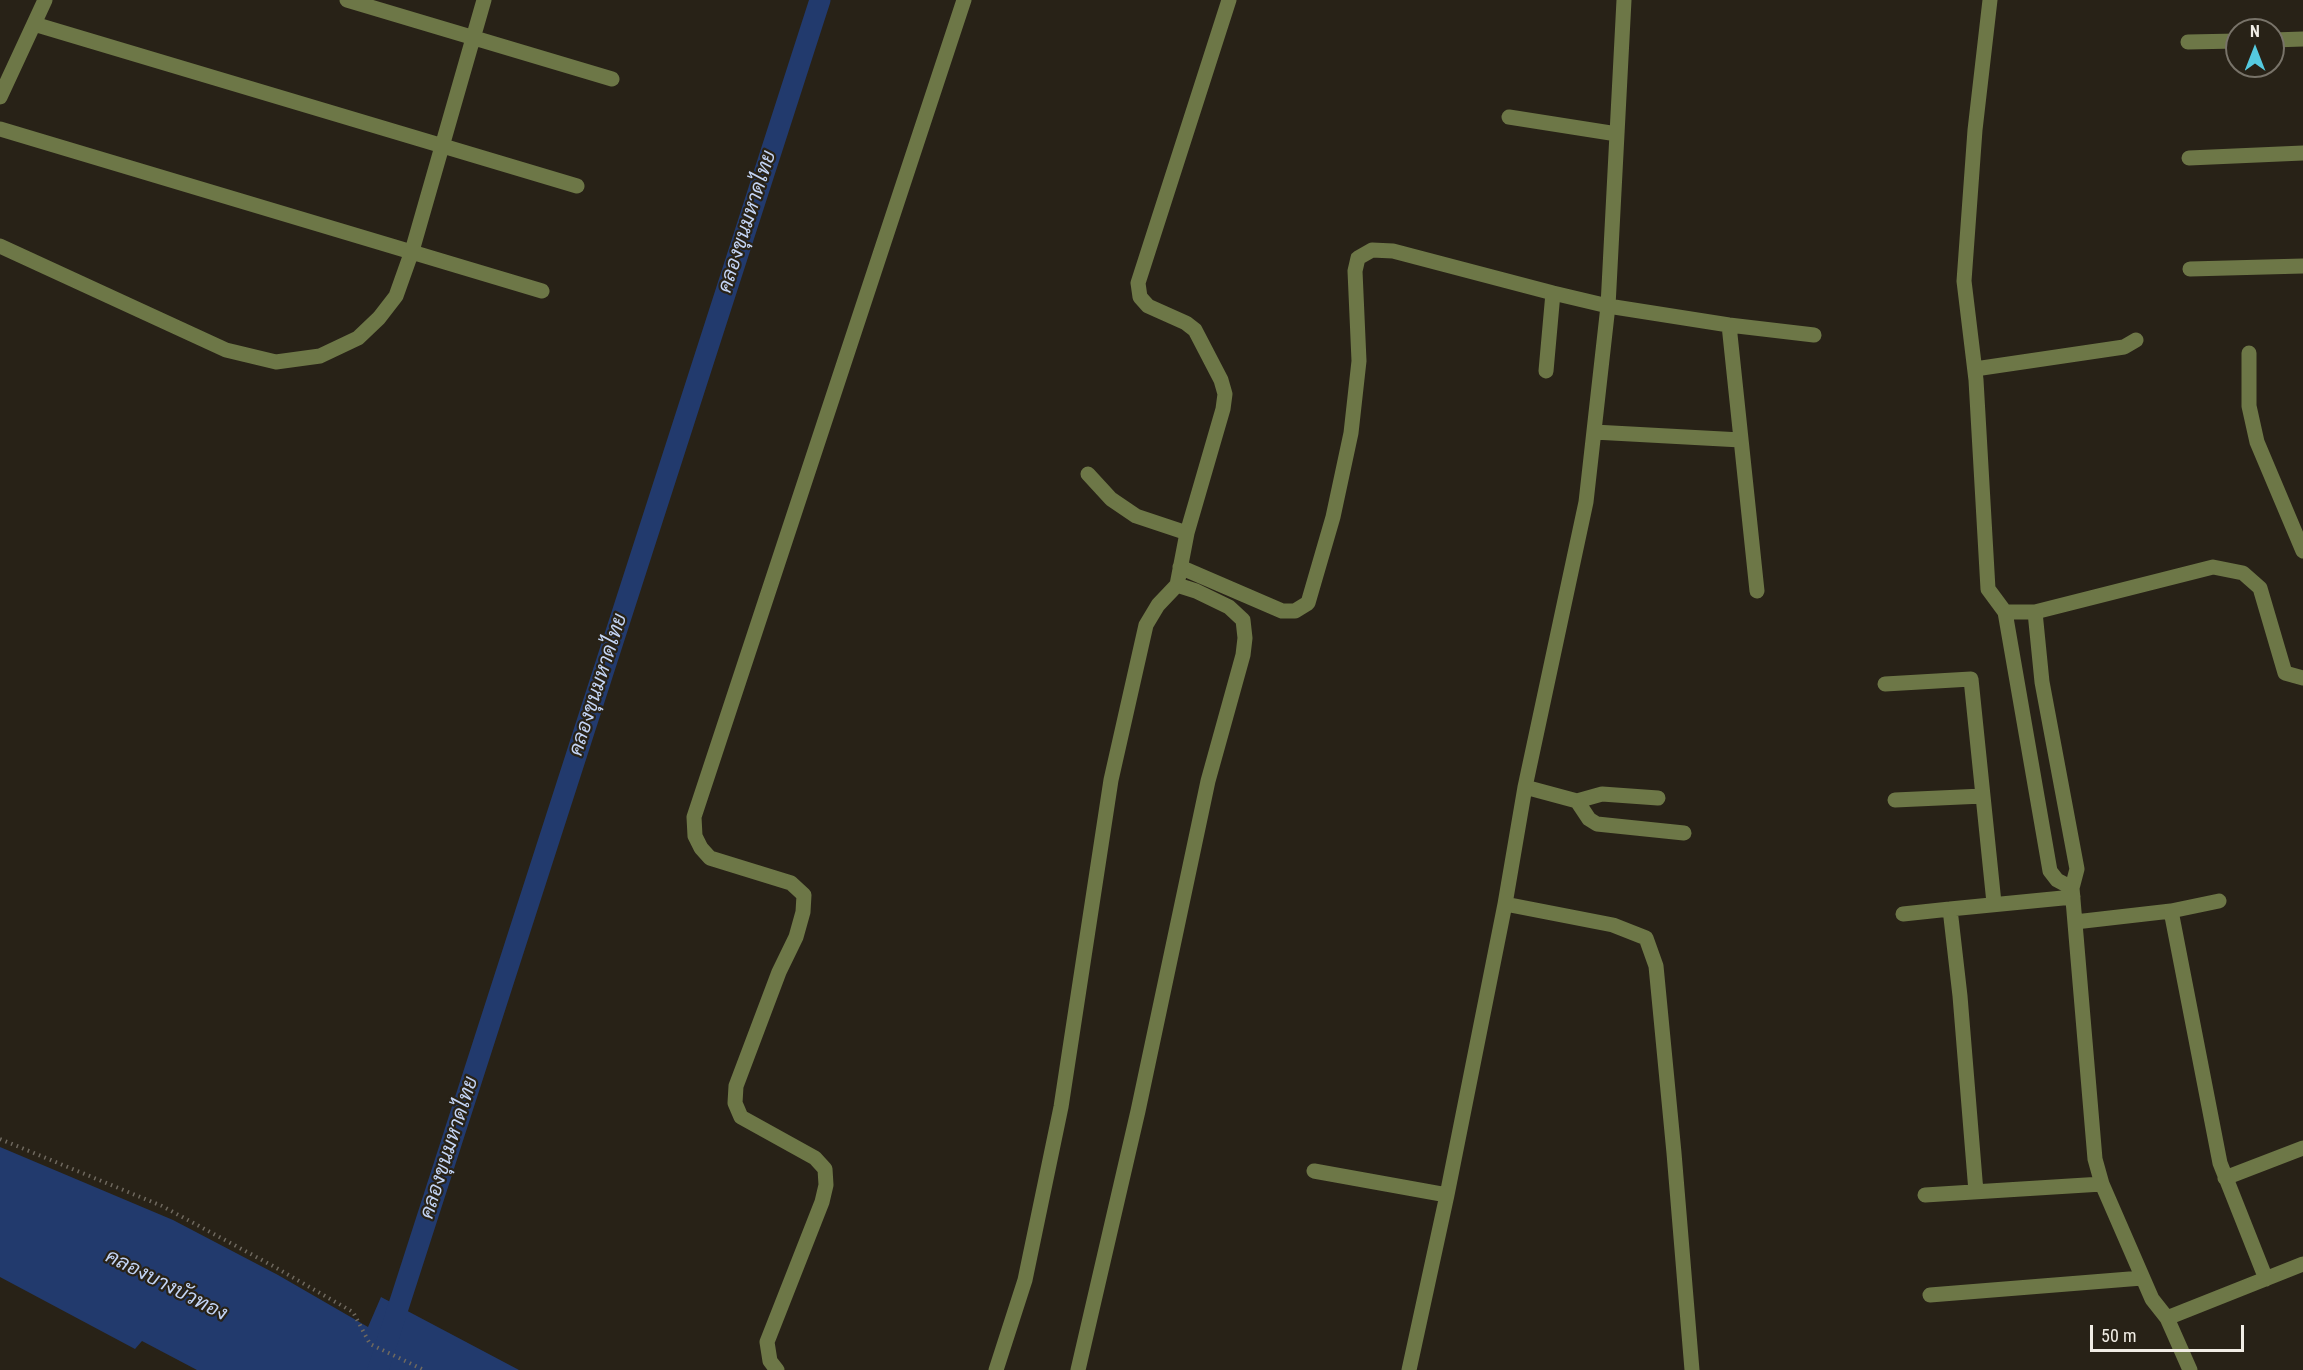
<!DOCTYPE html>
<meta charset="utf-8">
<style>
body{margin:0}
#map{position:relative;width:2303px;height:1370px;overflow:hidden;background:#282217;font-family:"Roboto Condensed",sans-serif}
canvas{display:block}
.north{position:absolute;left:2225px;top:18px;width:60px;height:60px;box-sizing:border-box;background:#282217;border:2px solid #787369;border-radius:50%;rotate:0deg;font-size:16px;font-weight:700;line-height:24px;text-align:center;color:#f1ede5}
.north::after{content:'';display:block;margin:auto;width:21px;height:27px;background:#55cae0;clip-path:polygon(50% 0,100% 100%,50% 72%,0 100%)}
.scale{position:absolute;left:2090px;top:1325px;width:154px;height:27px;box-sizing:border-box;border:3px solid #f1ede5;border-top:0;padding-left:8px;font-size:18px;line-height:21px;white-space:nowrap;color:#f1ede5;-webkit-text-stroke:4px #282217;paint-order:stroke}
</style>
<div id="map">
<canvas width="2303" height="1370"></canvas>
<div class="north">N</div>
<div class="scale">50 m</div>
</div>
<script>
const c = document.querySelector('canvas').getContext('2d');
c.lineJoin = 'round';
function fillPath(path, color) { c.fillStyle = color; c.fill(path, 'evenodd'); }
const toPath = rows => new Path2D(rows.map(r => 'M' + r).join(''));
function strokePath(path, color, width, dash) { c.strokeStyle = color; c.lineWidth = width; c.lineCap = dash ? 'butt' : 'round'; c.setLineDash(dash || []); c.stroke(path); }
function label(font, color, halo, rows, align = 'center') {
  c.font = font + ' "Roboto Condensed",Sarabun,sans-serif'; c.lineWidth = 4.5; c.setLineDash([]); c.textBaseline = 'middle'; c.strokeStyle = halo; c.fillStyle = color; for (const [text, x, y, turn = 0] of rows) {
    c.save(); c.translate(x, y); c.rotate((+turn || 0) * Math.PI / 180); c.textAlign = isNaN(turn) ? turn : align; if (halo) c.strokeText(text, 0, 0); c.fillText(text, 0, 0); c.restore();
  }
}
fillPath(toPath([
 [0,1147,173,1220,278,1275,368,1327,381,1297,519,1370,197,1370,142,1341,135,1349,0,1277]
]), '#223a6d');
strokePath(toPath([
 [378,1370,820,0]
]), '#223a6d', 21);
strokePath(toPath([
 [0,1139,162,1206,273,1266,353,1312,370,1344,424,1370]
]), '#6f695f', 4, [1.5, 4.5]);
strokePath(toPath([
 [347,0,612,79],
 [1990,0,1975,130,1964,281,1976,380,1988,589,2005,612,2035,612,2213,567,2243,573,2260,588,2285,673,2303,678],
 [34,24,577,186],
 [2273,40,2303,39],
 [2188,42,2237,41],
 [0,97,45,0],
 [1509,117,1617,134],
 [0,129,542,291],
 [2189,158,2303,153],
 [0,246,226,350,276,362,320,356,358,338,379,318,396,296,412,251,484,0],
 [2190,269,2303,266],
 [1729,325,1757,591],
 [2249,353,2249,406,2257,442,2303,551],
 [1975,369,2124,347,2136,340],
 [1546,371,1553,293],
 [1594,432,1741,440],
 [1088,474,1111,499,1136,516,1187,533],
 [1180,567,1282,611,1295,611,1308,603,1333,517,1351,433,1359,361,1355,271,1358,258,1372,250,1393,251,1553,293,1608,306,1729,325,1814,335],
 [2005,612,2050,871,2057,880,2072,888],
 [2035,612,2042,682,2077,869,2072,888,2095,1159,2102,1184,2152,1299,2167,1318,2190,1370],
 [1885,684,1971,679,1994,903],
 [1525,787,1577,801,1589,819,1597,824,1684,833],
 [1895,800,1983,796],
 [1577,801,1602,794,1658,798],
 [1505,904,1613,925,1646,938,1656,966,1674,1153,1692,1370],
 [2171,911,2219,901],
 [1903,914,1950,909],
 [2075,922,2171,911,2220,1163,2266,1279],
 [1314,1171,1447,1195],
 [2225,1178,2303,1148],
 [1976,1192,1960,996,1950,909,2073,897],
 [1925,1195,2102,1184],
 [1930,1295,2142,1278],
 [2167,1318,2303,1264],
 [777,1370,770,1361,767,1342,822,1202,826,1185,825,1169,815,1158,741,1117,735,1103,736,1086,779,972,796,937,803,912,804,895,791,883,710,858,701,848,695,836,694,817,964,0],
 [996,1370,1025,1280,1061,1107,1111,780,1146,625,1158,605,1177,585],
 [1078,1370,1138,1111,1208,781,1243,655,1245,638,1243,620,1229,607,1196,591,1177,585,1187,533,1223,409,1225,394,1221,380,1195,330,1186,323,1148,306,1140,297,1138,283,1229,0],
 [1409,1370,1447,1195,1505,904,1525,787,1586,502,1608,306,1624,0]
]), '#6d7747', 15);
label('italic 20px', '#c3d4f5', '#282217', [
 ["คลองขุนมหาดไทย",748,222,-72],
 ["คลองขุนมหาดไทย",599,685,-72],
 ["คลองขุนมหาดไทย",450,1148,-72],
 ["คลองบางบัวทอง",166,1286,27]
]);
</script>
